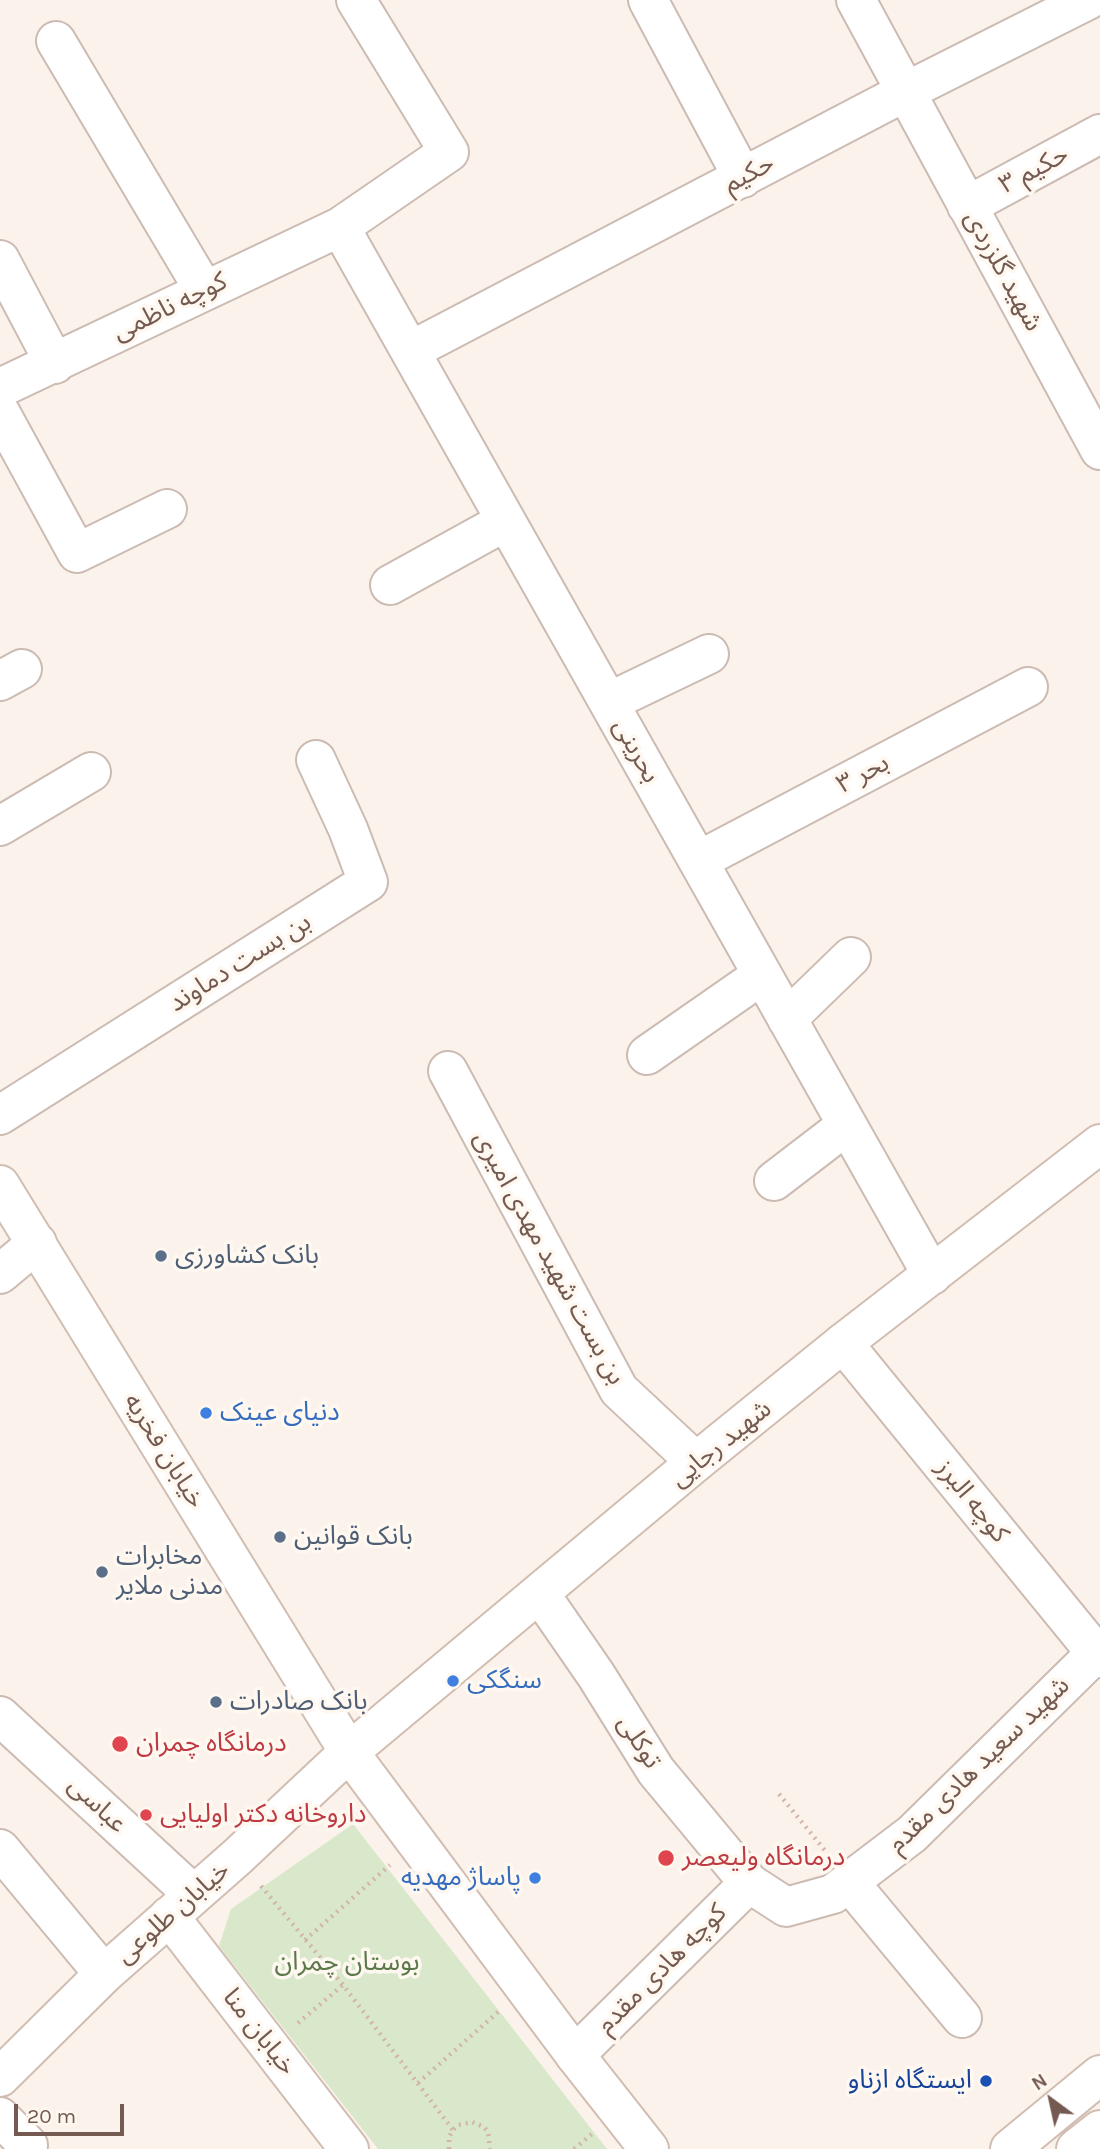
<!DOCTYPE html>
<meta charset="utf-8">
<style>
body{margin:0}
#map{position:relative;width:1100px;height:2149px;overflow:hidden;background:#fbf3eb;font-family:Karla,sans-serif}
canvas{display:block}
.north{position:absolute;left:1016px;top:2065px;width:70px;height:70px;-webkit-text-stroke:5px #fef8f1;paint-order:stroke;rotate:327deg;font-size:19px;font-weight:700;line-height:28px;text-align:center;color:#745a50}
.north::after{content:'';display:block;margin:auto;width:24px;height:32px;background:#745a50;clip-path:polygon(50% 0,100% 100%,50% 72%,0 100%)}
.scale{position:absolute;left:14px;top:2104px;width:110px;height:32px;box-sizing:border-box;border:4px solid #745a50;border-top:0;padding-left:9px;font-size:21px;line-height:24px;white-space:nowrap;color:#745a50;-webkit-text-stroke:5px #fef8f1;paint-order:stroke}
</style>
<div id="map">
<canvas width="1100" height="2149"></canvas>
<div class="north">N</div>
<div class="scale">20 m</div>
</div>
<script>
const c = document.querySelector('canvas').getContext('2d');
c.lineJoin = 'round';
function fillPath(path, color) { c.fillStyle = color; c.fill(path, 'evenodd'); }
const toPath = rows => new Path2D(rows.map(r => 'M' + r).join(''));
function strokePath(path, color, width, dash) { c.strokeStyle = color; c.lineWidth = width; c.lineCap = dash ? 'butt' : 'round'; c.setLineDash(dash || []); c.stroke(path); }
function label(font, color, halo, rows, align = 'center') {
  c.font = font + ' Karla,"Noto Sans Arabic",sans-serif'; c.lineWidth = 7; c.setLineDash([]); c.textBaseline = 'middle'; c.strokeStyle = halo; c.fillStyle = color; for (const [text, x, y, turn = 0] of rows) {
    c.save(); c.translate(x, y); c.rotate((+turn || 0) * Math.PI / 180); c.textAlign = isNaN(turn) ? turn : align; if (halo) c.strokeText(text, 0, 0); c.fillText(text, 0, 0); c.restore();
  }
}
fillPath(toPath([
 [353,1824,607,2149,378,2149,219,1946,231,1909]
]), '#d9e8ca');
const minor = toPath([
 [648,0,743,178],
 [856,0,1100,450],
 [56,41,204,290],
 [967,206,1100,134],
 [340,227,932,1275],
 [0,260,55,364],
 [410,351,905,92,1088,0],
 [0,388,340,227,449,152,356,0],
 [0,412,77,553,167,509],
 [390,585,506,521],
 [0,681,22,669],
 [609,702,709,654],
 [0,826,91,772],
 [698,861,1028,687],
 [787,1019,851,957],
 [647,1055,762,975],
 [448,1071,619,1390,696,1462],
 [0,1115,368,882,348,829,316,760],
 [774,1181,847,1125],
 [0,1274,37,1243],
 [843,1343,1100,1658],
 [540,1594,596,1675,656,1771,749,1883,786,1907,833,1894,912,1834,1100,1649],
 [0,1716,193,1894],
 [0,1849,104,1974],
 [849,1882,962,2018],
 [575,2055,749,1883],
 [0,2117,28,2145]
]);
const secondary = toPath([
 [0,1185,349,1752,575,2055,649,2149],
 [169,1916,349,2149],
 [0,2077,104,1974,237,1857,349,1752,696,1462,843,1343,1100,1144],
 [1010,2149,1100,2075],
 [1076,2149,1100,2130]
]);
strokePath(minor, '#ccbbb2', 42);
strokePath(secondary, '#d1bdb2', 42);
strokePath(toPath([
 [779,1794,827,1853],
 [261,1886,343,1985,453,2130],
 [305,1940,390,1865],
 [298,2023,343,1985],
 [418,2083,498,2012],
 [449,2149,449,2137,453,2130,458,2125,472,2122,484,2127,488,2132,490,2149],
 [574,2149,592,2134]
]), '#d3b5a8', 4.5, [2, 5]);
strokePath(minor, '#fff', 38);
strokePath(secondary, '#fff', 38);
for (const [x, y, r, color] of [
 [161,1256,7,"#5c6f8a"],
 [206,1413,7,"#3f7fe0"],
 [280,1537,7,"#5c6f8a"],
 [102,1572,7,"#5c6f8a"],
 [453,1681,7,"#3f7fe0"],
 [216,1702,7,"#5c6f8a"],
 [120,1744,9,"#e0444e"],
 [146,1815,7,"#e0444e"],
 [666,1858,9,"#e0444e"],
 [535,1878,7,"#3f7fe0"],
 [986,2081,7,"#1a4fb4"]
]) { const dot = new Path2D(); dot.arc(x, y, r, 0, 2 * Math.PI); c.fillStyle = color; c.fill(dot); strokePath(dot, '#fef8f1', 2.5); }
label('26px', '#745a50', '#fef8f1', [
 ["حکیم ۳",1034,170,-28],
 ["حکیم",749,174,-28],
 ["شهید گلزردی",1003,271,61],
 ["کوچه ناظمی",170,307,-26],
 ["بحرینی",636,751,61],
 ["بحر ۳",863,774,-28],
 ["بن بست دماوند",240,963,-32],
 ["بن بست شهید مهدی امیری",549,1258,61],
 ["شهید رجایی",721,1444,-39],
 ["خیابان فخریه",164,1451,58],
 ["کوچه البرز",972,1501,51],
 ["توکلی",639,1742,57],
 ["شهید سعید هادی مقدم",979,1765,-44],
 ["عباسی",97,1805,43],
 ["خیابان طلوعی",173,1913,-41],
 ["کوچه هادی مقدم",662,1969,-45],
 ["خیابان منا",259,2032,52]
]);
label('26px', '#4e5e75', '#fef8f1', [
 ["بانک کشاورزی",175,1256],
 ["بانک قوانین",294,1537],
 ["مخابرات",116,1557],
 ["مدنی ملایر",116,1587],
 ["بانک صادرات",230,1702]
], 'left');
label('26px', '#366cbe', '#fef8f1', [
 ["دنیای عینک",220,1413],
 ["سنگکی",467,1681],
 ["پاساژ مهدیه",521,1878,"right"]
], 'left');
label('26px', '#be3a42', '#fef8f1', [
 ["درمانگاه چمران",136,1744],
 ["داروخانه دکتر اولیایی",160,1815],
 ["درمانگاه ولیعصر",682,1858]
], 'left');
label('26px', '#5b7849', '#fef8f1', [
 ["بوستان چمران",347,1963]
]);
label('26px', '#164399', '#fef8f1', [
 ["ایستگاه ازناو",972,2081]
], 'right');
</script>
